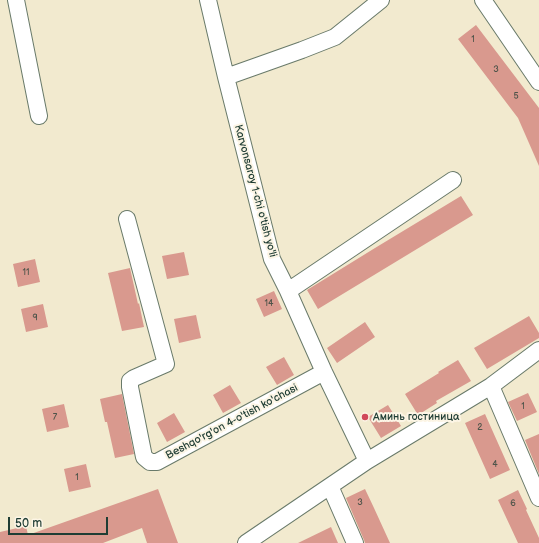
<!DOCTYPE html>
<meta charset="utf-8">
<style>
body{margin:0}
#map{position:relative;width:539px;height:543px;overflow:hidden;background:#f2eacf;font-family:"Balsamiq Sans",sans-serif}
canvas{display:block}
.scale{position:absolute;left:8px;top:517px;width:100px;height:18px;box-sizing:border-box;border:2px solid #1f3d34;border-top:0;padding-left:5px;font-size:12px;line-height:14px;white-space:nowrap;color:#1f3d34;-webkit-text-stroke:3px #fcf5e5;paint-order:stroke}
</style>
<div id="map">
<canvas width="539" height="543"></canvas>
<div class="scale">50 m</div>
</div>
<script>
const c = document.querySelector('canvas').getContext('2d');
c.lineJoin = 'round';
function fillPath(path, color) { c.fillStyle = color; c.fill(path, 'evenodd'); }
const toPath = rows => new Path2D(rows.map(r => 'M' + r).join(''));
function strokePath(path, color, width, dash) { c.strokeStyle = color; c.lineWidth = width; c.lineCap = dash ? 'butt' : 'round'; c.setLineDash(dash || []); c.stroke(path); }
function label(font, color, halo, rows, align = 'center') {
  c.font = font + ' "Balsamiq Sans",sans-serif'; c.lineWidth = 4; c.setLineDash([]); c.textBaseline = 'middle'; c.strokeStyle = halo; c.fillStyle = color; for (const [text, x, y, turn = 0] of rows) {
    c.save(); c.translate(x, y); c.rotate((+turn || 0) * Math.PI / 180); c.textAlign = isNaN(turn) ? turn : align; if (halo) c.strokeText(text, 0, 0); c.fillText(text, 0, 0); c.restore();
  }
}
fillPath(toPath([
 [476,25,539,108,539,166,518,118,458,39],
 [461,196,473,215,318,309,307,290,375,248],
 [184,252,189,275,167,279,162,256],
 [35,259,40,282,18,287,13,264],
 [130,268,138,304,139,303,144,327,122,331,108,273],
 [274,291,282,309,264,317,256,299],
 [43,304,48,327,26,332,21,309],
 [196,315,201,338,179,343,174,319],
 [529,316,539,333,539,338,487,369,474,348],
 [365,322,375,337,337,363,327,348],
 [284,357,294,375,277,385,266,367],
 [458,360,471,381,436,401,437,403,418,415,405,394,439,373,438,372],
 [230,385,241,403,223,413,213,395],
 [528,393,537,412,517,421,508,402],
 [122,394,134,454,115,458,107,422,105,422,100,399],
 [64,404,69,427,47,432,42,409],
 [388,405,401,426,381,438,368,417],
 [174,413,185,432,167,442,157,423],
 [485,414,510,470,490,479,465,423],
 [539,434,539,474,525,440],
 [86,464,91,487,69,492,64,469],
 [158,489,178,543,147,543,142,528,103,543,0,543,0,532,26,526,28,535],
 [365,489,374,508,390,543,365,543,364,540,346,498],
 [518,490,527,509,526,510,539,538,539,543,518,543,498,500],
 [331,527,338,543,298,543]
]), '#d9998e');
const minor = toPath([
 [16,0,39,116],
 [208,0,226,77,272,259,288,291,324,372,367,461],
 [483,0,539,82],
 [226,77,302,50,335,37,381,0],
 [127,219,166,364,134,378,130,381,130,387,144,457,150,462,157,462,324,372],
 [288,291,453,180],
 [491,386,539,498],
 [330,486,355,543],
 [246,543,367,461,491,386,539,350]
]);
strokePath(minor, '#697a6a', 18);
strokePath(minor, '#fff', 16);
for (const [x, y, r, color] of [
 [365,417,4,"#d1495b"]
]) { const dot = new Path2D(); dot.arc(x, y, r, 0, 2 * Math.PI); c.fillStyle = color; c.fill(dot); strokePath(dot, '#fcf5e5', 1.5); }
label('9px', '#4e544a', null, [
 ["1",473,40],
 ["3",496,70],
 ["5",516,97],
 ["11",26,273],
 ["14",269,304],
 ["9",35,318],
 ["1",523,407],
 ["7",55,418],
 ["2",480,428],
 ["4",495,465],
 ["1",77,478],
 ["3",360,503],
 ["6",513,504]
]);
label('11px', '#1f3d34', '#fcf5e5', [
 ["Karvonsaroy 1-chi o'tish yo'li",255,191,75],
 ["Beshqo'rg'on 4-o'tish ko'chasi",232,422,-28]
]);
label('11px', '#1f3d34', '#fcf5e5', [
 ["Аминь гостиница",373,417]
], 'left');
</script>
